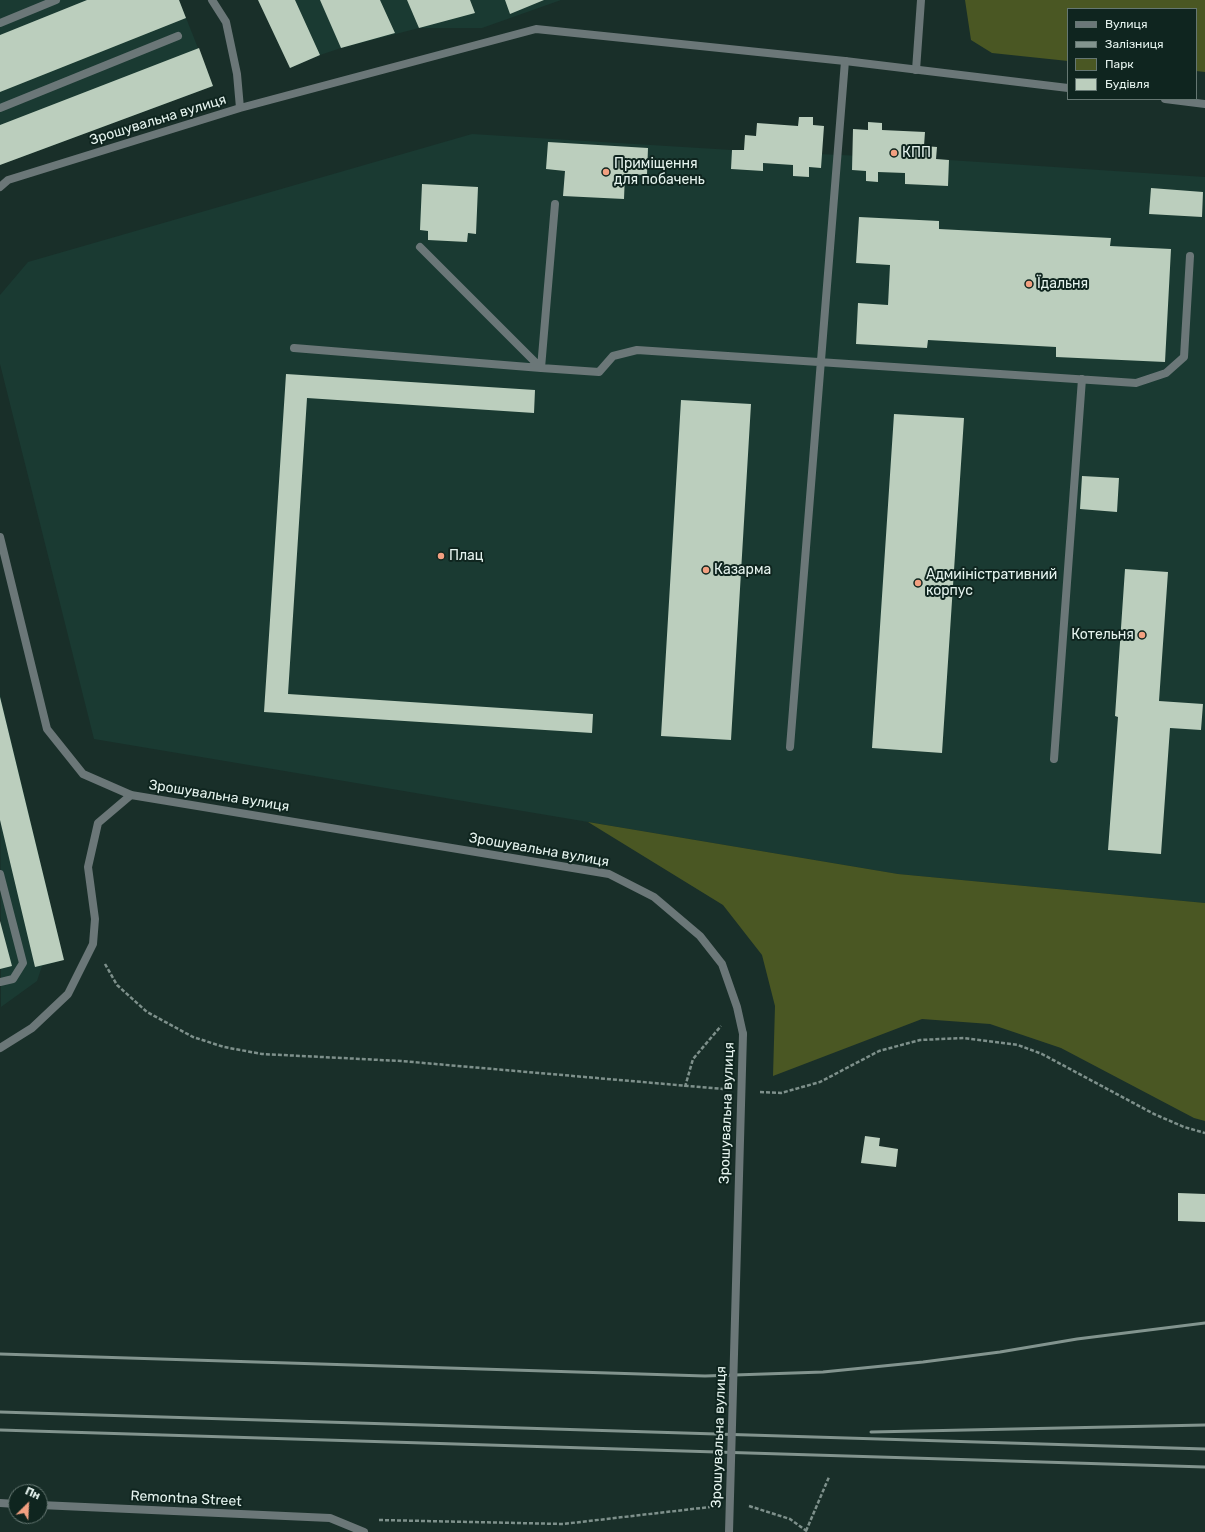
<!DOCTYPE html>
<meta charset="utf-8">
<style>
body{margin:0}
#map{position:relative;width:1205px;height:1532px;overflow:hidden;background:#192f29;font-family:Rubik,sans-serif}
canvas{display:block}
.legend{position:absolute;left:1067px;top:8px;width:130px;height:92px;box-sizing:border-box;background:#0f251f;border:1px solid #657772;margin:0;padding:5px 7px;list-style:none;font-size:12px;color:#e5f3ee}
.legend li{display:flex;align-items:center;gap:8px;height:20px}
.legend b{width:20px;border:1px solid #657772}
.north{position:absolute;left:8px;top:1484px;width:40px;height:40px;box-sizing:border-box;background:#0f251f;border:1px solid #657772;border-radius:50%;rotate:24deg;font-size:11px;font-weight:700;line-height:16px;text-align:center;color:#e5f3ee}
.north::after{content:'';display:block;margin:auto;width:14px;height:18px;background:#f2a081;clip-path:polygon(50% 0,100% 100%,50% 72%,0 100%)}
</style>
<div id="map">
<canvas width="1205" height="1532"></canvas>
<ul class="legend">
<li><b style="height:5px;background:#6b7778"></b>Вулиця</li>
<li><b style="height:5px;background:#82948e"></b>Залізниця</li>
<li><b style="height:11px;background:#4a5723"></b>Парк</li>
<li><b style="height:11px;background:#bbcebd"></b>Будівля</li>
</ul>
<div class="north">Пн</div>
</div>
<script>
const c = document.querySelector('canvas').getContext('2d');
c.lineJoin = 'round';
function fillPath(path, color) { c.fillStyle = color; c.fill(path, 'evenodd'); }
const toPath = rows => new Path2D(rows.map(r => 'M' + r).join(''));
function strokePath(path, color, width, dash) { c.strokeStyle = color; c.lineWidth = width; c.lineCap = dash ? 'butt' : 'round'; c.setLineDash(dash || []); c.stroke(path); }
function label(font, color, halo, rows, align = 'center') {
  c.font = font + ' Rubik,sans-serif'; c.lineWidth = 4; c.setLineDash([]); c.textBaseline = 'middle'; c.strokeStyle = halo; c.fillStyle = color; for (const [text, x, y, turn = 0] of rows) {
    c.save(); c.translate(x, y); c.rotate((+turn || 0) * Math.PI / 180); c.textAlign = isNaN(turn) ? turn : align; if (halo) c.strokeText(text, 0, 0); c.fillText(text, 0, 0); c.restore();
  }
}
fillPath(toPath([
 [0,0,179,0,213,86,0,165],
 [258,0,561,0,482,28,419,28,341,48,320,55,290,68],
 [472,134,732,150,949,160,1205,177,1205,903,898,874,94,739,0,364,0,295,28,262],
 [0,694,64,960,42,966,37,981,1,1007]
]), '#1a3a32');
fillPath(toPath([
 [965,0,1205,0,1205,72,1196,71,1196,9,1068,9,1068,61,992,53,971,40],
 [588,822,898,874,1205,903,1205,1121,1194,1118,1061,1048,990,1024,922,1019,773,1076,775,1006,762,955,723,905]
]), '#4a5723');
fillPath(toPath([
 [87,0,179,0,186,18,0,92,0,35],
 [258,0,295,0,320,55,290,68],
 [320,0,380,0,395,33,341,48],
 [407,0,470,0,475,13,419,28],
 [505,0,544,0,510,14],
 [199,48,213,86,0,165,0,125],
 [799,117,813,117,813,125,824,126,821,168,809,167,809,177,793,176,793,165,763,163,763,171,731,169,732,150,744,150,745,135,756,136,757,123,798,126],
 [868,122,882,123,882,130,925,132,924,146,937,147,936,159,949,160,948,186,905,184,905,173,878,172,878,182,866,181,866,171,852,170,853,129,868,130],
 [548,142,648,148,647,175,625,174,624,199,563,196,565,171,546,169],
 [422,184,478,187,476,234,468,233,467,242,428,240,428,231,420,230],
 [1151,188,1203,192,1202,217,1149,214],
 [859,217,939,221,939,229,1111,238,1110,246,1171,249,1165,362,1056,357,1056,347,928,340,927,348,856,344,858,303,888,305,890,265,856,263],
 [286,374,535,390,534,413,307,398,288,694,593,714,592,733,264,712],
 [681,400,751,404,731,740,661,736],
 [894,414,964,418,942,753,872,748],
 [1082,476,1119,478,1117,512,1080,509],
 [1125,569,1168,572,1159,701,1203,704,1201,730,1170,728,1161,854,1108,850,1118,717,1115,716],
 [0,697,64,960,35,967,0,820],
 [0,921,12,966,0,969],
 [865,1136,880,1138,879,1146,898,1149,896,1167,861,1163],
 [1178,1193,1205,1194,1205,1222,1178,1221]
]), '#bbcebd');
strokePath(toPath([
 [105,964,117,985,147,1012,193,1037,224,1047,262,1054,401,1061,723,1089],
 [685,1087,693,1059,721,1026],
 [760,1092,781,1093,820,1082,879,1051,920,1040,964,1038,1018,1045,1042,1054,1154,1114,1184,1127,1205,1133],
 [749,1506,790,1519,808,1532],
 [379,1520,563,1524,710,1507],
 [806,1531,829,1477]
]), '#7e908b', 2.5, [4, 2]);
strokePath(toPath([
 [0,23,56,0],
 [916,70,921,0],
 [0,108,178,36],
 [555,204,541,368,599,372,613,356,637,350,1136,383,1166,373,1184,357,1190,256],
 [294,348,541,368,420,247],
 [790,747,845,61],
 [1054,759,1082,379],
 [0,874,23,963,13,979,0,982],
 [0,1048,32,1028,68,994,93,944,95,919,88,867,98,823,131,795],
 [0,1503,16,1504],
 [40,1505,330,1518,364,1532]
]), '#6b7778', 8);
strokePath(toPath([
 [212,0,226,22,237,74,240,108],
 [1165,99,1205,104],
 [0,187,8,180,240,108,536,29,845,61,1068,88],
 [0,537,47,729,83,774,131,795,609,874,654,897,700,936,722,964,737,1007,743,1034]
]), '#6b7778', 8);
strokePath(toPath([
 [0,1354,705,1376,823,1372,923,1362,1000,1352,1077,1339,1205,1323],
 [0,1412,1205,1449],
 [0,1430,1205,1467],
 [871,1432,1205,1425]
]), '#82948e', 3);
strokePath(toPath([
 [729,1532,743,1034]
]), '#6b7778', 8);
for (const [x, y, r, color] of [
 [894,153,4,"#f2a081"],
 [606,172,4,"#f2a081"],
 [1029,284,4,"#f2a081"],
 [441,556,4,"#f2a081"],
 [706,570,4,"#f2a081"],
 [918,583,4,"#f2a081"],
 [1142,635,4,"#f2a081"]
]) { const dot = new Path2D(); dot.arc(x, y, r, 0, 2 * Math.PI); c.fillStyle = color; c.fill(dot); strokePath(dot, '#0f251f', 1.5); }
label('14px', '#e5f3ee', '#0f251f', [
 ["Зрошувальна вулиця",158,120,-17],
 ["Зрошувальна вулиця",219,796,9],
 ["Зрошувальна вулиця",539,850,10],
 ["Зрошувальна вулиця",727,1113,-88],
 ["Зрошувальна вулиця",719,1437,-88],
 ["Remontna Street",186,1499,3]
]);
label('14px', '#e5f3ee', '#0f251f', [
 ["КПП",902,153],
 ["Приміщення",614,164],
 ["для побачень",614,180],
 ["Їдальня",1037,284],
 ["Плац",449,556],
 ["Казарма",714,570],
 ["Адмиіністративний",926,575],
 ["корпус",926,591],
 ["Котельня",1134,635,"right"]
], 'left');
</script>
